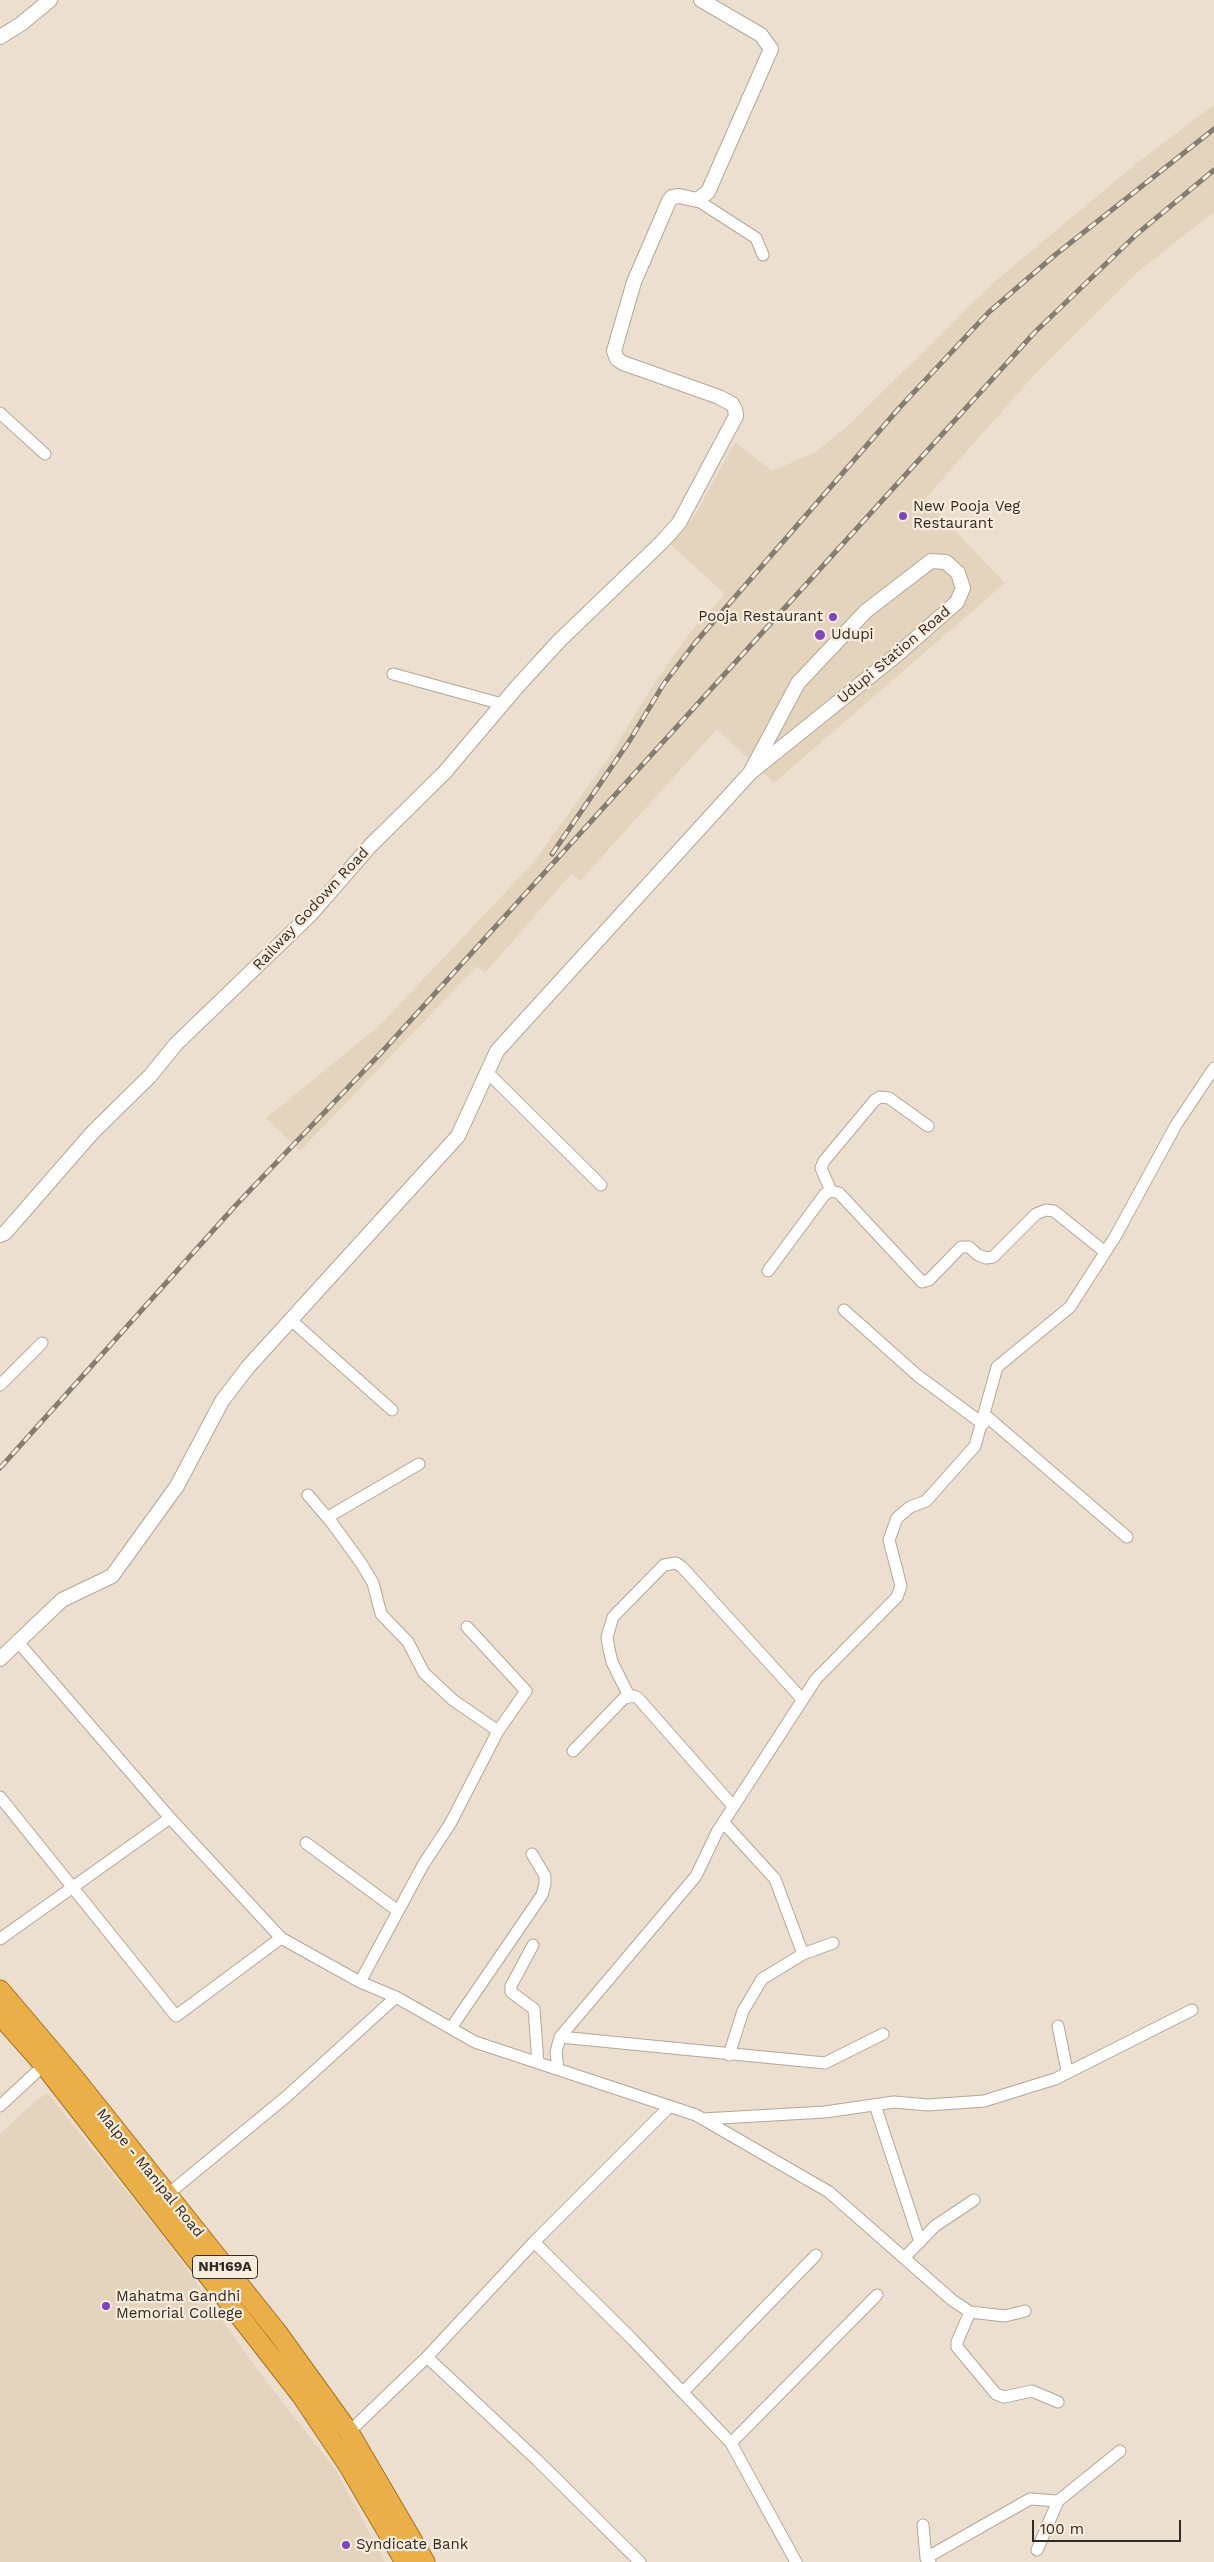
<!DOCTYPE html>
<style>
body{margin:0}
#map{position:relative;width:1214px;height:2562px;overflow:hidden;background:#ecdfcf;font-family:"Work Sans",sans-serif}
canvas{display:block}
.scale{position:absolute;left:1032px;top:2520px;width:149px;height:22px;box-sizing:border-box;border:2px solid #302b25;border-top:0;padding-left:6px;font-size:15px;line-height:18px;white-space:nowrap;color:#302b25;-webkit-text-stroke:4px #faecdc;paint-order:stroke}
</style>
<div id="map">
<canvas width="1214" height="2562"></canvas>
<div class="scale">100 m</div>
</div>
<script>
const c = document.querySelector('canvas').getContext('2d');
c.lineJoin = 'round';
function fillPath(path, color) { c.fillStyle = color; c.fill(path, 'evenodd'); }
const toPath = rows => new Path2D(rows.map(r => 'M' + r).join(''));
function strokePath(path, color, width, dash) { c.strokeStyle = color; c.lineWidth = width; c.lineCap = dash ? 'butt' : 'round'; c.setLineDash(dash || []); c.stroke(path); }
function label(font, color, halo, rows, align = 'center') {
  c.font = font + ' "Work Sans",sans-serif'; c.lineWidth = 4.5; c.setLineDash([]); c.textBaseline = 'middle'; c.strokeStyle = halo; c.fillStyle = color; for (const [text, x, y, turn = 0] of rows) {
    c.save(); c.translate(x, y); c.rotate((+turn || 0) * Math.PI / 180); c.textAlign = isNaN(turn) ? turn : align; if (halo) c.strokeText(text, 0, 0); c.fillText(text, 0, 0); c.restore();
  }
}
fillPath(toPath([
 [1214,105,1214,212,1140,270,1034,375,925,499,1005,583,774,783,717,729,580,881,572,873,485,973,477,966,300,1151,266,1118,378,1027,534,862,609,757,653,685,693,629,725,594,669,543,694,517,735,442,772,471,814,453,849,425,993,283,1137,163],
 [47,2093,166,2240,259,2372,336,2470,385,2562,0,2562,0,2134,33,2103]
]), '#e4d4bd');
const minor = toPath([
 [697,200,756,238,763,255],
 [0,413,45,454],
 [393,674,502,704],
 [487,1072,601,1185],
 [831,1191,821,1168,824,1161,875,1100,880,1097,889,1098,928,1126],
 [768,1271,825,1194,831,1191,839,1193,922,1282,929,1280,961,1247,969,1247,978,1255,986,1258,993,1257,1036,1214,1046,1210,1054,1211,1105,1252],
 [844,1310,917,1375,983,1424],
 [291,1320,392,1410],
 [0,1385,42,1343],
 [985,1415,1127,1537],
 [308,1495,332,1523,361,1563,373,1583,381,1614,408,1642,424,1673,453,1700,498,1731],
 [328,1517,419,1464],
 [18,1642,170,1818,281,1938,360,1982,396,1997,475,2042,696,2115,829,2192,952,2300,970,2312,1005,2316,1025,2311],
 [629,1696,612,1662,609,1649,607,1637,613,1617,664,1565,676,1563,682,1567,802,1699],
 [573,1751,624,1698,634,1696,638,1698,733,1806],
 [0,1797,176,2016,281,1938],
 [723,1822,775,1879,803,1954],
 [306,1843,398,1911],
 [0,1939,170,1818],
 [533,1945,511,1986,511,1992,534,2009,538,2063],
 [360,1982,423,1865,450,1824,498,1731,526,1691,467,1627],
 [1058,2026,1067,2071],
 [451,2028,542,1895,545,1884,545,1876,532,1854],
 [560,2037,825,2063,883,2034],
 [729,2055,743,2011,762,1979,803,1954,833,1943],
 [558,2069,556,2052,560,2037,696,1876,717,1832,816,1679,897,1597,901,1586,889,1540,897,1518,910,1507,926,1501,975,1446,997,1367,1070,1307,1115,1237,1176,1125,1214,1068],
 [875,2105,920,2242],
 [0,2106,44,2065],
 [703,2119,825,2112,894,2102,928,2105,984,2101,1055,2079,1192,2010],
 [168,2194,286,2097,396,1997],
 [534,2242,632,2339,731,2443,796,2562],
 [904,2258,935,2226,974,2200],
 [970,2312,957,2342,957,2347,996,2394,1004,2397,1032,2391,1058,2402],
 [427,2357,537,2460,640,2562],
 [683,2392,816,2255],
 [349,2432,427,2357,534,2242,669,2107],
 [731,2443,877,2295],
 [923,2525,926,2558,930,2562],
 [1037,2550,1058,2501],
 [926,2558,1030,2499,1058,2501,1120,2451]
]);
const tertiary = toPath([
 [0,37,21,24,50,0],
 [0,1235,5,1233,93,1132,150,1076,176,1044,311,914,371,845,445,772,516,688,559,641,662,542,679,523,736,416,735,409,732,404,719,397,623,363,617,359,614,351,634,282,669,201,672,197,679,196,697,200,708,192,771,49,761,35,701,0],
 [0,1659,62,1600,112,1576,177,1486,222,1401,248,1367,458,1136,497,1051,750,773,899,653,957,602,963,588,958,573,946,562,931,561,866,611,798,683,750,773]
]);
const trunk = toPath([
 [0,1990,72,2075,277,2332,349,2432,425,2562],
 [0,2015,44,2065,301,2395,348,2465,405,2562]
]);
strokePath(minor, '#b3a797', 13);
strokePath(tertiary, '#b3a797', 16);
strokePath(trunk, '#a5741e', 21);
strokePath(minor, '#fff', 11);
strokePath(tertiary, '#fff', 14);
strokePath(trunk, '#eaaf48', 19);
const rail = toPath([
 [552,854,630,740,663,685,695,643,901,406,989,312,1055,255,1214,129],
 [0,1468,236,1205,380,1054,1035,332,1137,234,1214,170]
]);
strokePath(rail, '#857d72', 5);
strokePath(rail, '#faecdc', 3, [9]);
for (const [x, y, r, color] of [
 [903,516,5,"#7c46bd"],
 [833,617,5,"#7c46bd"],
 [820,635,6,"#7c46bd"],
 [106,2306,5,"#7c46bd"],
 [346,2545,5,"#7c46bd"]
]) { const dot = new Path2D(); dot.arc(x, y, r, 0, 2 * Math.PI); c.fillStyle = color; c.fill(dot); strokePath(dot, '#faecdc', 2); }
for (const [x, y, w] of [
 [225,2267,65]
]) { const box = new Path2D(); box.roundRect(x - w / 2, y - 11.5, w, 23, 4); c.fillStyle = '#faecdc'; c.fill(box); strokePath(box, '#302b25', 1); }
label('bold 14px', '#302b25', null, [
 ["NH169A",225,2267]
]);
label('15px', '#302b25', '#faecdc', [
 ["New Pooja Veg",913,507],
 ["Restaurant",913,524],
 ["Pooja Restaurant",823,617,"right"],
 ["Udupi",831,635],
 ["Mahatma Gandhi",116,2297],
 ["Memorial College",116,2314],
 ["Syndicate Bank",356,2545]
], 'left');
label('15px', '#302b25', '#faecdc', [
 ["Udupi Station Road",894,655,-40],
 ["Railway Godown Road",311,909,-47],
 ["Malpe - Manipal Road",150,2173,51]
]);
</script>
